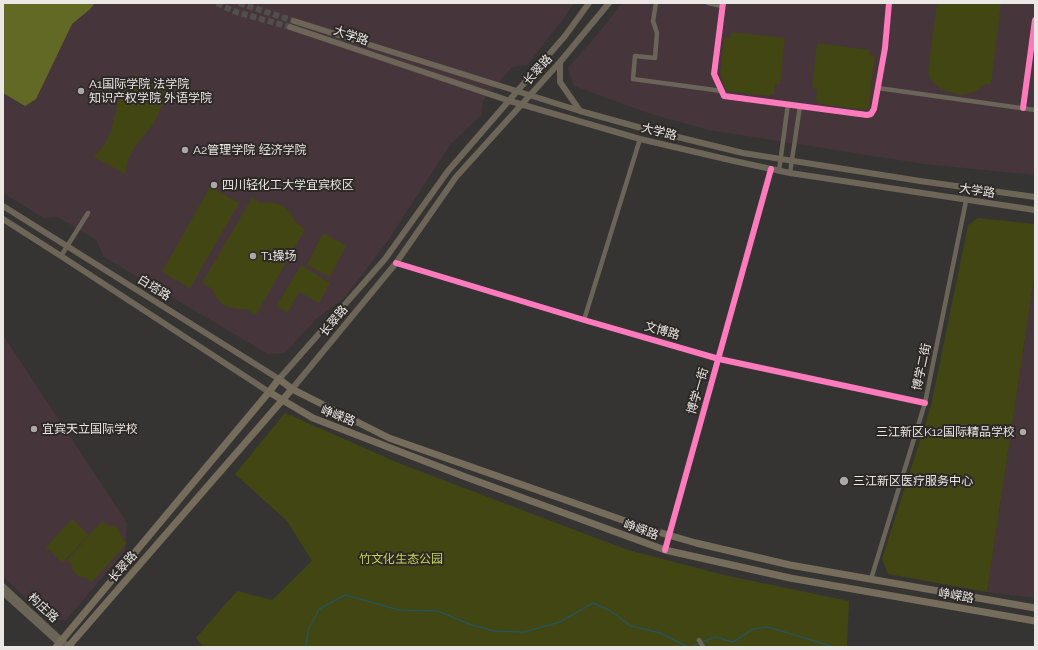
<!DOCTYPE html>
<meta charset="utf-8">
<style>
body{margin:0}
#map{position:relative;width:1038px;height:650px;overflow:hidden;background:#363432;font-family:Raleway,sans-serif}
canvas{display:block}
.frame{position:absolute;inset:0;border:4px solid #eae7e5;pointer-events:none}
</style>
<div id="map">
<canvas width="1038" height="650"></canvas>
<div class="frame"></div>
</div>
<script>
const c = document.querySelector('canvas').getContext('2d');
c.lineJoin = 'round';
function fillPath(path, color) { c.fillStyle = color; c.fill(path, 'evenodd'); }
const toPath = rows => new Path2D(rows.map(r => 'M' + r).join(''));
function strokePath(path, color, width, dash) { c.strokeStyle = color; c.lineWidth = width; c.lineCap = dash ? 'butt' : 'round'; c.setLineDash(dash || []); c.stroke(path); }
function label(font, color, halo, rows, align = 'center') {
  c.font = font + ' Raleway,"Noto Sans SC",sans-serif'; c.lineWidth = 4; c.setLineDash([]); c.textBaseline = 'middle'; c.strokeStyle = halo; c.fillStyle = color; for (const [text, x, y, turn = 0] of rows) {
    c.save(); c.translate(x, y); c.rotate((+turn || 0) * Math.PI / 180); c.textAlign = isNaN(turn) ? turn : align; if (halo) c.strokeText(text, 0, 0); c.fillText(text, 0, 0); c.restore();
  }
}
fillPath(toPath([
 [3,3,574,3,564,18,527,65,512,67,483,101,481,115,450,145,387,242,344,298,316,319,285,353,268,354,104,257,96,240,58,217,44,218,3,193],
 [622,3,1035,3,1035,175,924,164,709,130,651,114,574,86,568,68,602,29],
 [1035,272,1035,598,987,592],
 [3,335,127,523,125,551,66,620,50,620,3,577]
]), '#46363c');
fillPath(toPath([
 [937,3,1001,3,991,84,986,84,974,92,960,95,941,89,931,80,928,71],
 [731,32,785,38,780,84,775,84,774,94,769,94,769,96,727,91,720,75,724,37,731,38],
 [817,43,869,50,869,55,875,56,868,110,819,104,819,101,816,100,817,89,812,88],
 [136,74,167,92,161,108,154,123,134,148,128,160,125,174,94,157,104,145,111,131,119,99,127,85],
 [210,187,239,203,190,288,162,272],
 [252,198,261,203,271,202,283,206,292,215,296,223,305,229,256,315,246,309,237,309,225,306,218,300,212,289,202,283],
 [978,218,1035,224,1035,272,987,592,888,574,882,559,931,406,968,225],
 [323,233,346,246,330,277,307,265],
 [301,265,330,283,319,303,299,292,287,313,276,306],
 [285,413,401,464,625,549,724,575,849,601,847,647,204,647,196,638,237,591,272,600,312,561,287,521,235,474],
 [72,519,89,535,62,563,46,547],
 [102,521,106,525,114,526,118,529,123,540,127,543,91,583,87,578,80,577,76,574,72,569,71,564,67,560]
]), '#414613');
fillPath(toPath([
 [3,3,95,3,89,10,72,24,36,99,25,106,3,93]
]), '#626925');
strokePath(toPath([
 [702,642,715,637,733,642,753,629,768,627,834,647],
 [306,647,308,631,319,609,345,595,399,610,438,611,469,624,494,631,524,632,560,622,593,603,609,610,631,626,660,633,688,647],
 [691,647,699,644]
]), '#295354', 1.5);
strokePath(toPath([
 [217,3,236,12,290,27],
 [239,3,294,21]
]), '#514f4d', 6, [6, 3]);
strokePath(toPath([
 [656,3,653,21,657,33,655,58,635,56,633,79,722,91],
 [708,3,722,6],
 [723,3,714,74,724,96,867,115,871,114,874,109,885,48,889,3],
 [878,88,1035,110],
 [1023,108,1035,20],
 [779,171,788,104],
 [790,173,800,106],
 [61,256,88,213],
 [396,263,584,320,719,359,925,403],
 [584,320,640,139],
 [665,550,771,169],
 [871,579,925,403,966,201],
 [699,640,703,647]
]), '#6a6459', 4.5);
strokePath(toPath([
 [3,586,68,646],
 [3,593,63,647]
]), '#6a6459', 5.5);
strokePath(toPath([
 [294,21,580,111,645,129,743,153,920,181,1035,197],
 [290,27,510,101,640,139,734,161,790,173,1035,210],
 [560,62,560,82,580,111],
 [3,206,279,379,385,259,448,171,565,36,589,3],
 [3,219,61,256,269,392],
 [292,389,396,263,456,177,560,62,609,3]
]), '#6d6557', 6);
strokePath(toPath([
 [269,392,313,418,463,476,665,550,790,578,1035,621],
 [56,647,269,392,279,379,292,389,389,438,651,530,696,543,790,565,1035,608],
 [68,647,292,389]
]), '#756c5c', 7);
strokePath(toPath([
 [723,3,714,74,724,96,867,115,871,114,874,109,885,48,889,3],
 [1023,108,1035,20],
 [396,263,584,320,719,359,925,403],
 [665,550,771,169]
]), '#fd7abc', 6);
for (const [x, y, r, color] of [
 [81,91,4,"#aba8a6"],
 [185,150,4,"#aba8a6"],
 [214,185,4,"#aba8a6"],
 [253,256,4,"#aba8a6"],
 [34,429,4,"#aba8a6"],
 [1023,432,4,"#aba8a6"],
 [844,481,5,"#aba8a6"]
]) { const dot = new Path2D(); dot.arc(x, y, r, 0, 2 * Math.PI); c.fillStyle = color; c.fill(dot); strokePath(dot, '#2d2926', 1.5); }
label('12px', '#eae7e5', '#2d2926', [
 ["大学路",351,36,19],
 ["长翠路",538,70,-48],
 ["大学路",659,132,14],
 ["大学路",977,191,8],
 ["白塔路",154,288,32],
 ["长翠路",334,321,-50],
 ["文博路",662,331,16],
 ["博学二街",922,367,-78],
 ["博学一街",698,391,-74],
 ["峥嵘路",338,416,21],
 ["峥嵘路",641,530,20],
 ["长翠路",123,567,-49],
 ["峥嵘路",956,596,10],
 ["构庄路",43,608,43]
]);
label('12px', '#eae7e5', '#2d2926', [
 ["A1国际学院 法学院",89,84],
 ["知识产权学院 外语学院",89,98],
 ["A2管理学院 经济学院",193,150],
 ["四川轻化工大学宜宾校区",222,185],
 ["T1操场",261,256],
 ["宜宾天立国际学校",42,429],
 ["三江新区K12国际精品学校",1015,432,"right"],
 ["三江新区医疗服务中心",853,481]
], 'left');
label('12px', '#c7d54f', '#2d2926', [
 ["竹文化生态公园",401,559]
]);
</script>
